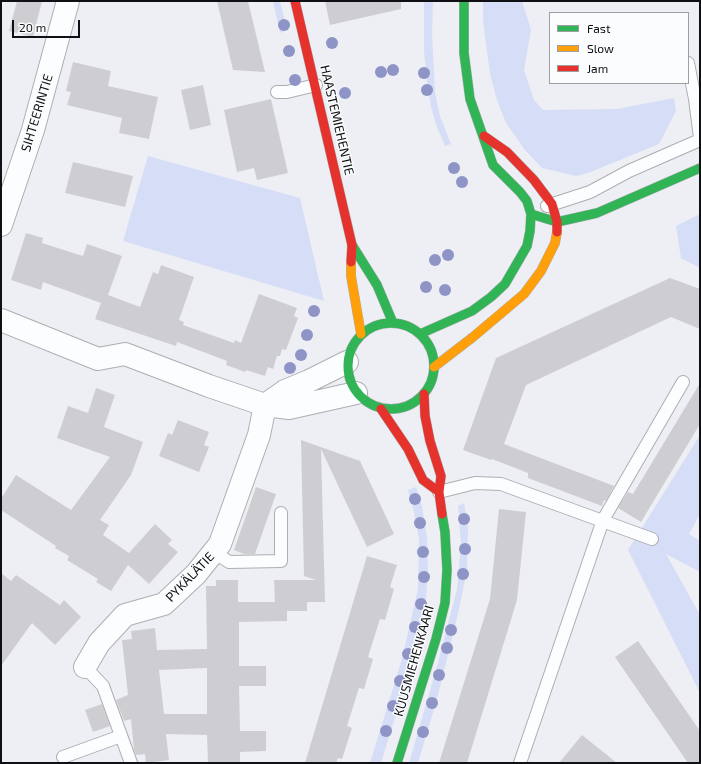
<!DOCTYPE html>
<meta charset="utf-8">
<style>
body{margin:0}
#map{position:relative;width:701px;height:764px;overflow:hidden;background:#eeeff5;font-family:"Exo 2",sans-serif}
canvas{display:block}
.frame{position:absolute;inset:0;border:2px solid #0f1013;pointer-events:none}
.legend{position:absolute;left:549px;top:12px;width:140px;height:72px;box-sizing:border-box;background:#fbfcfd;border:1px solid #9d9e9f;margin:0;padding:5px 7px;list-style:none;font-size:12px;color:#0f1013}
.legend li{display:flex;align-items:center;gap:8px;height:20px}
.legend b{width:20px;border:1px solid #9d9e9f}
.scale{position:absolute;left:12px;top:20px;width:68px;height:18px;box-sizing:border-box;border:2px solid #0f1013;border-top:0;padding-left:5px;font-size:12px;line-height:14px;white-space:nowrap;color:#0f1013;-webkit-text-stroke:3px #fbfcfd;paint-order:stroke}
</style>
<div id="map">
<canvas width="701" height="764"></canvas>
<div class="frame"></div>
<ul class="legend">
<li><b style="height:5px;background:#30b455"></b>Fast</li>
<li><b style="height:5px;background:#ff9f0a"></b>Slow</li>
<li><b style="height:5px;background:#e5322d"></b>Jam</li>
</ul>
<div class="scale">20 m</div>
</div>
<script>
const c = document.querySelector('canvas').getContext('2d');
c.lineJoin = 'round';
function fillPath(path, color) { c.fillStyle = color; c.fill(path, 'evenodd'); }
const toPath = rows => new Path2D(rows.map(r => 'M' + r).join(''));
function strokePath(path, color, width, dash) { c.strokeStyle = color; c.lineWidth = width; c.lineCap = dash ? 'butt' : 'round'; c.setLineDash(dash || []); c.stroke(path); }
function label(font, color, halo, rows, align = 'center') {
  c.font = font + ' "Exo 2",sans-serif'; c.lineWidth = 3; c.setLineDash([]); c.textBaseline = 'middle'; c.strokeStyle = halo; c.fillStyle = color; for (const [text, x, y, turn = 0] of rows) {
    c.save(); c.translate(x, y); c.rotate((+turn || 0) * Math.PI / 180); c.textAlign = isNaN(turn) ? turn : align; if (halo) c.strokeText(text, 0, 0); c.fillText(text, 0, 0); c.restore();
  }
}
fillPath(toPath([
 [273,1,280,1,287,30,280,33],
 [424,1,433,1,432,33,435,93,440,116,451,144,445,146,437,127,431,107,427,82,424,51],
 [483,1,522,1,531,30,524,70,534,100,543,110,617,109,674,98,676,111,659,144,588,173,576,176,542,168,525,150,506,123,497,100,490,74,483,21],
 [148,156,300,198,324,301,123,241],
 [700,214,700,268,681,258,676,226],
 [700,435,700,514,689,534,700,541,700,572,666,554,700,615,700,693,628,550],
 [416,487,422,506,427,538,428,570,426,598,403,692,381,763,370,763,402,659,418,589,419,539,414,512,408,490],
 [464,503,468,528,467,570,458,614,437,699,418,763,409,763,436,670,457,589,461,543,458,506]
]), '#d6ddf6');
fillPath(toPath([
 [17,1,42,1,33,37,9,31],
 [217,1,248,1,265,72,233,70],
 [325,1,401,1,401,9,330,25],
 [73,62,111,71,108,86,158,97,149,139,119,133,122,118,67,105,71,92,66,91],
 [203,85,211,125,190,130,181,90],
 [271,99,288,173,257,180,254,168,237,172,224,110],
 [73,162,133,176,125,207,65,193],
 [26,233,43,238,42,243,83,256,87,244,122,256,108,295,140,307,153,272,158,274,161,265,194,277,179,320,184,322,183,325,234,343,235,340,241,343,259,294,297,308,294,316,298,318,286,350,282,349,280,356,277,356,273,369,268,367,265,376,246,370,245,372,226,365,227,361,177,342,176,346,95,319,101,303,43,282,41,290,11,280],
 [670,278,700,289,700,329,671,317,526,385,504,444,614,486,606,501,604,500,602,506,528,478,528,473,492,459,491,460,463,450,496,358],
 [700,383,700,424,641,522,618,508,628,492,633,494],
 [96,388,115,395,104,427,143,442,131,475,100,520,109,525,103,535,129,553,155,524,172,540,168,544,178,552,149,584,128,565,111,591,96,582,98,579,67,560,69,556,55,548,56,546,1,510,1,499,16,475,71,510,110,457,57,438,68,406,88,413],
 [178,420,209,432,204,445,209,447,199,472,159,456,168,433,172,435],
 [301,440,360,461,394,534,367,547,321,449,325,602,307,602,307,611,287,611,287,621,239,622,239,666,266,666,266,686,239,686,240,731,266,731,266,751,240,752,240,763,208,763,207,735,166,734,169,760,146,763,145,754,136,755,134,750,131,719,124,721,116,700,128,695,122,640,132,639,131,631,155,628,157,650,207,649,206,586,216,586,216,580,238,580,238,602,275,602,274,580,316,580,304,576],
 [207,668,207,714,164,714,159,670],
 [256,487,276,494,255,554,244,554,234,550],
 [499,509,526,512,517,600,467,763,439,763,490,599],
 [367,556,397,565,390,587,394,589,385,620,380,619,368,657,373,659,364,689,359,688,347,726,352,728,342,759,338,758,336,763,305,763],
 [1,573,11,581,16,575,60,605,64,600,81,617,55,645,32,623,1,666],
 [638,641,700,731,700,763,688,763,615,657],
 [102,704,110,726,93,732,85,710],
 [582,735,617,763,559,763]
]), '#ceced2');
const lane = toPath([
 [688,63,695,99,700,138],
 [277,92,287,92,316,85],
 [547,206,590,192,629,171,700,140],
 [439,492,475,483,501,484,652,539],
 [214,552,229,562,281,561,281,513],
 [85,667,103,686,131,763],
 [63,757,121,736],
 [520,763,603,520,683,382]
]);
const street = toPath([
 [1,225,33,130,68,1],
 [1,320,98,359,125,354,209,386,265,405,259,435,220,544,196,574,164,604,125,615,99,643,85,667],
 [265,405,289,408,356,393],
 [265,405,285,391,309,381,347,362]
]);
const fast = toPath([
 [464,1,464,53,470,99,493,165,520,192,527,201,531,214],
 [531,214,557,222,597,213,700,168],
 [352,245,377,285,393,323],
 '348 366a43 43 0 1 1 86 0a43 43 0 1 1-86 0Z',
 [420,334,472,311,491,297,505,284,527,246,530,231,531,214],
 [397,763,436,639,445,603,447,570,445,532,442,514]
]);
const slow = toPath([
 [351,262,351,276,361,334],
 [434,367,473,337,524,294,541,271,555,243,557,232]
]);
const jam = toPath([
 [295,1,352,245,351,262],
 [484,136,507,152,534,180,552,204,557,222,557,232],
 [424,394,425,416,430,441,441,476,439,492,442,514],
 [381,409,408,449,423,480,439,492]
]);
strokePath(lane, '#aeaeb2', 14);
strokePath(street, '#aeaeb2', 24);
strokePath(fast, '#aeaeb2', 10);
strokePath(slow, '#aeaeb2', 10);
strokePath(jam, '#aeaeb2', 10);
strokePath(lane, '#fcfdfe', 12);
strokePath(street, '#fcfdfe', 22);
strokePath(fast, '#30b455', 9);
strokePath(slow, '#ff9f0a', 9);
strokePath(jam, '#e5322d', 9);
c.fillStyle = '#8e95c6';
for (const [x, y] of [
 [284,25],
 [332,43],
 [289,51],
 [393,70],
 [381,72],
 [424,73],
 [295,80],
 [427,90],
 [345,93],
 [454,168],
 [462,182],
 [448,255],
 [435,260],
 [426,287],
 [445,290],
 [314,311],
 [307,335],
 [301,355],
 [290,368],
 [415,499],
 [464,519],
 [420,523],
 [465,549],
 [423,552],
 [463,574],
 [424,577],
 [421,604],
 [415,627],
 [451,630],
 [447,648],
 [408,654],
 [439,675],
 [400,681],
 [432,703],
 [393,706],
 [386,731],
 [423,732]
]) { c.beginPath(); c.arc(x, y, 6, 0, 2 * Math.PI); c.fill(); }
label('13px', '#0f1013', '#fbfcfd', [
 ["SIHTEERINTIE",37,113,-73],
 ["HAASTEMIEHENTIE",337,120,77],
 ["PYKÄLÄTIE",190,577,-46],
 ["KUUSMIEHENKAARI",414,661,-74]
]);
</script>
